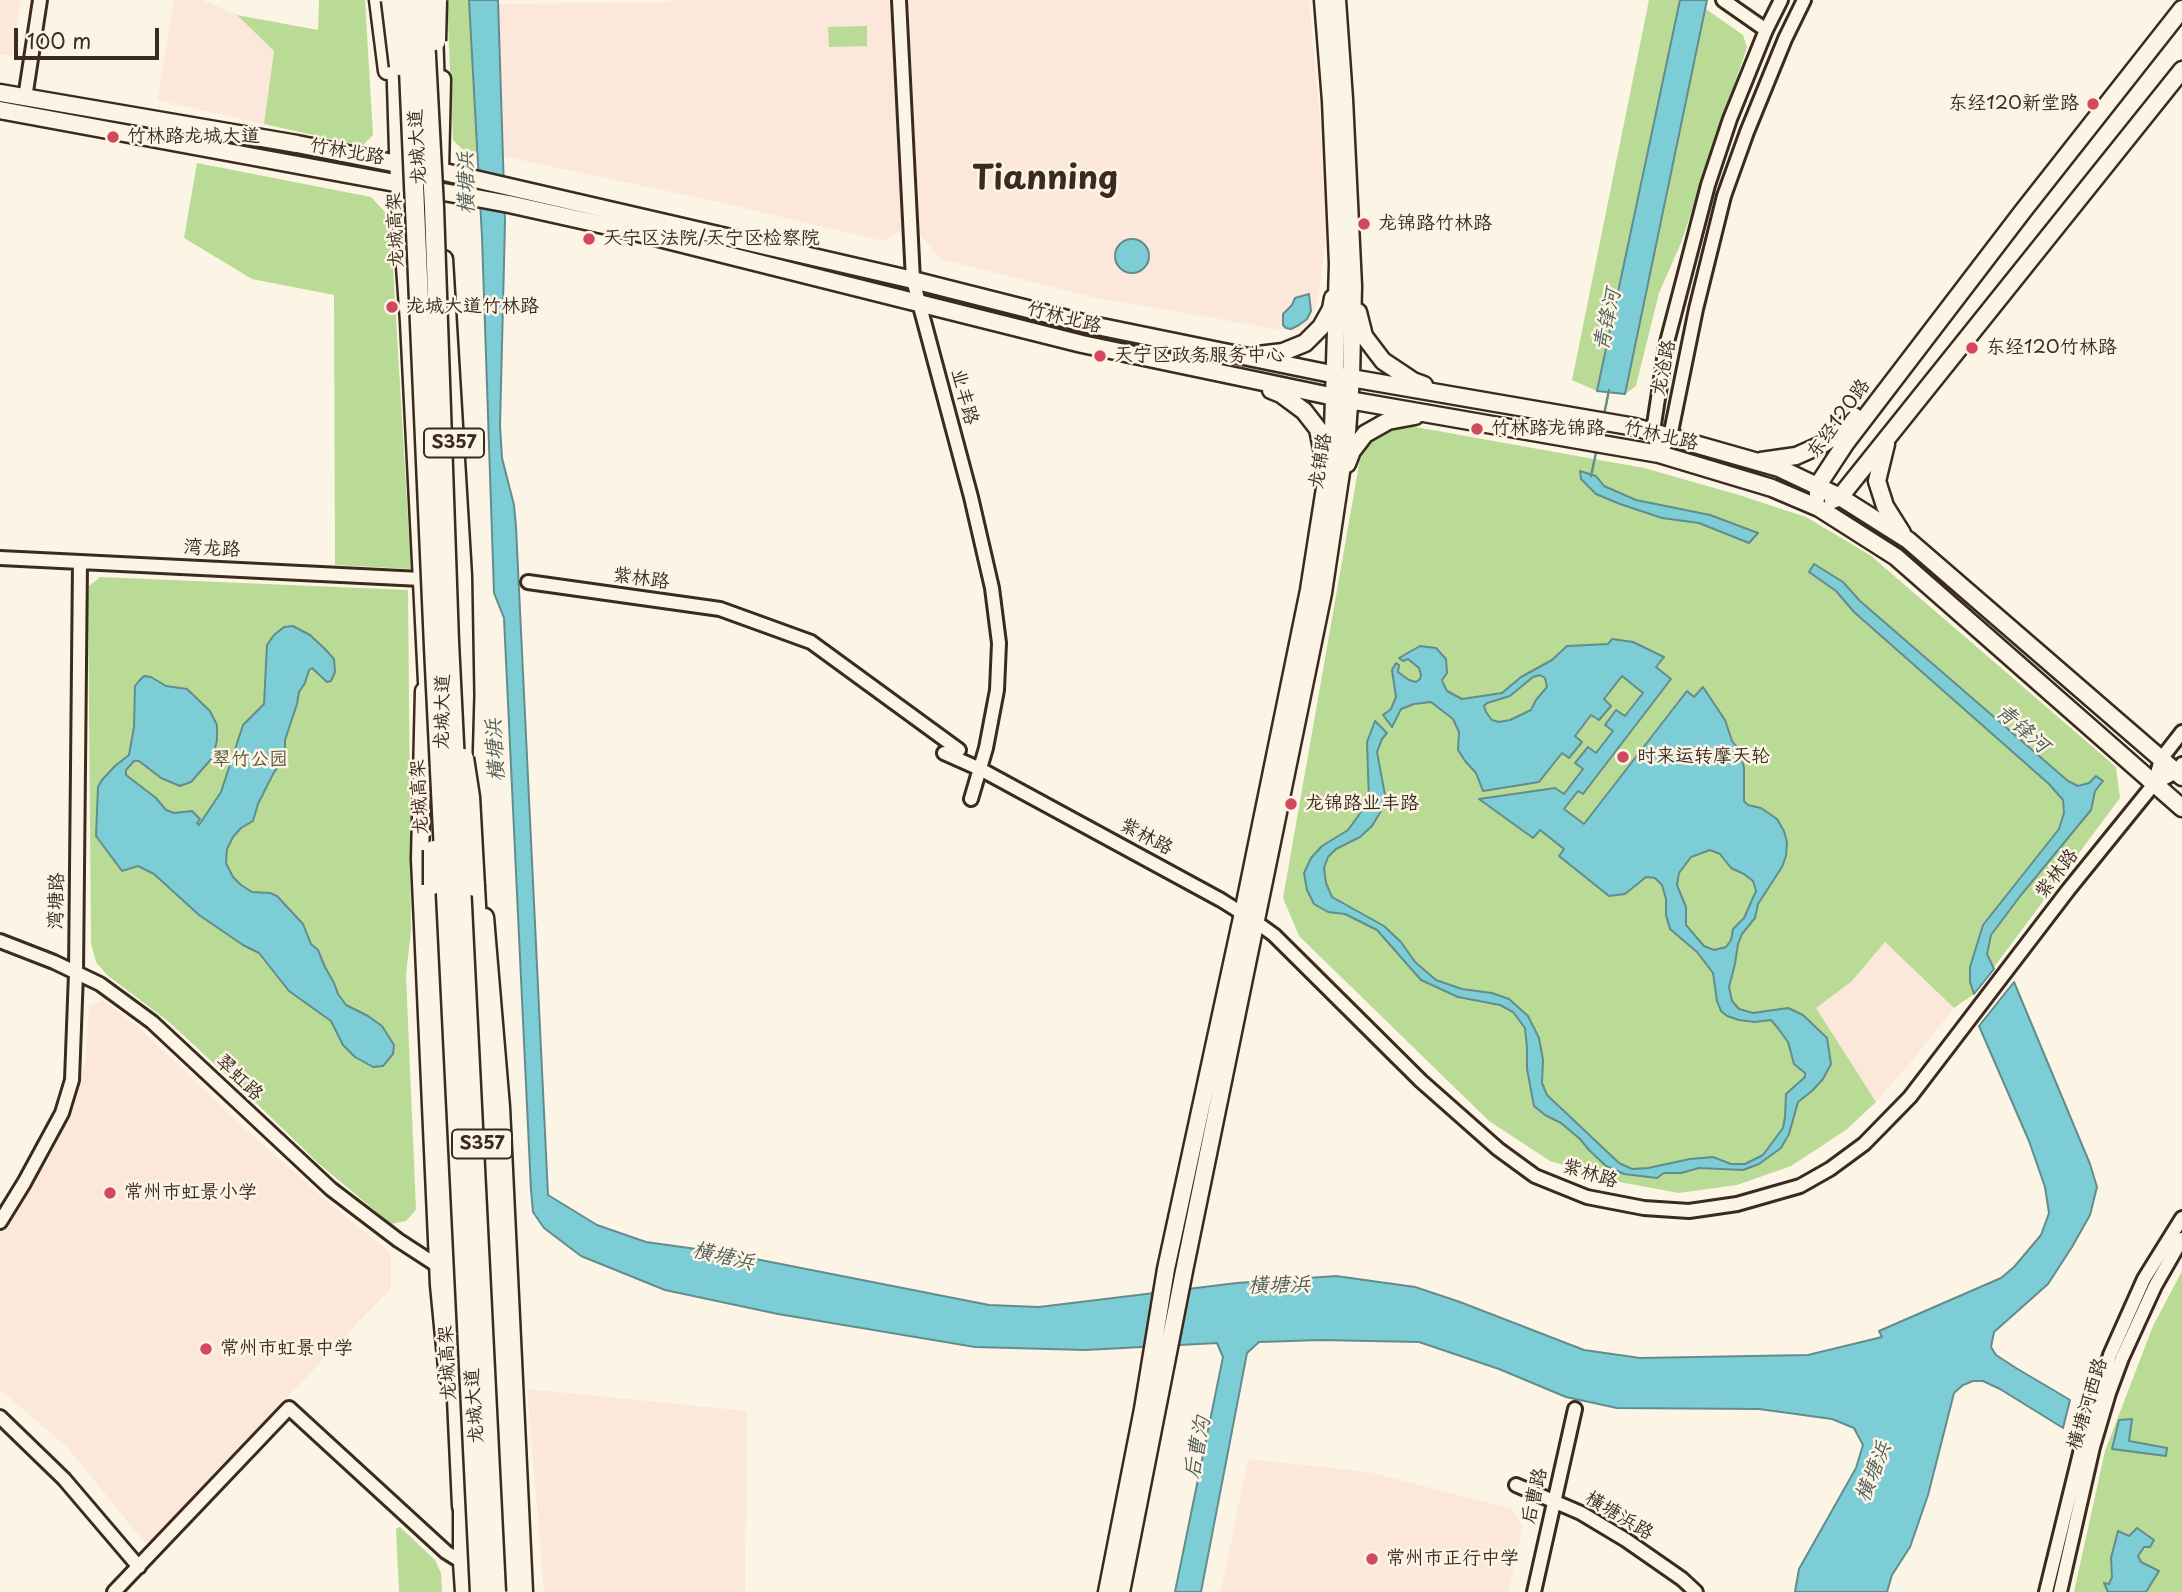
<!DOCTYPE html>
<meta charset="utf-8">
<style>
body{margin:0}
#map{position:relative;width:2182px;height:1592px;overflow:hidden;background:#fcf5e5;font-family:"Playpen Sans",sans-serif}
canvas{display:block}
.scale{position:absolute;left:14px;top:28px;width:145px;height:32px;box-sizing:border-box;border:4px solid #3b2a1e;border-top:0;padding-left:9px;font-size:21px;line-height:24px;white-space:nowrap;color:#3b2a1e;-webkit-text-stroke:5px #fcf5e5;paint-order:stroke}
</style>
<div id="map">
<canvas width="2182" height="1592"></canvas>
<div class="scale">100 m</div>
</div>
<script>
const c = document.querySelector('canvas').getContext('2d');
c.lineJoin = 'round';
function fillPath(path, color) { c.fillStyle = color; c.fill(path, 'evenodd'); }
const toPath = rows => new Path2D(rows.map(r => 'M' + r).join(''));
function strokePath(path, color, width, dash) { c.strokeStyle = color; c.lineWidth = width; c.lineCap = dash ? 'butt' : 'round'; c.setLineDash(dash || []); c.stroke(path); }
function label(font, color, halo, rows, align = 'center') {
  c.font = font + ' "Playpen Sans","LXGW WenKai TC",sans-serif'; c.lineWidth = 5; c.setLineDash([]); c.textBaseline = 'middle'; c.strokeStyle = halo; c.fillStyle = color; for (const [text, x, y, turn = 0] of rows) {
    c.save(); c.translate(x, y); c.rotate((+turn || 0) * Math.PI / 180); c.textAlign = isNaN(turn) ? turn : align; if (halo) c.strokeText(text, 0, 0); c.fillText(text, 0, 0); c.restore();
  }
}
fillPath(toPath([
 [0,0,21,0,12,56,0,54],
 [174,0,203,0,237,15,274,51,264,124,157,100],
 [671,0,890,0,902,230,883,241,714,201,502,156,498,4,671,2],
 [909,0,1309,0,1321,129,1326,235,1320,286,1315,308,1310,322,1299,331,1277,329,1100,299,940,259,919,233],
 [1885,942,1954,1008,1906,1068,1876,1102,1815,1008,1852,981],
 [103,1000,137,1026,251,1134,334,1207,391,1253,391,1288,151,1541,144,1542,68,1448,0,1390,0,1234,48,1160,74,1106,86,1058,89,1006],
 [527,1389,747,1411,745,1592,544,1592],
 [1248,1459,1369,1472,1512,1509,1523,1525,1509,1592,1221,1592]
]), '#fbe8db');
fillPath(toPath([
 [319,0,365,0,373,135,362,146,264,124,274,51,237,15,318,30],
 [447,0,469,0,477,152,462,149,453,140],
 [1649,0,1693,0,1743,35,1747,47,1681,243,1659,293,1636,386,1625,394,1597,391,1572,380],
 [867,26,867,46,829,47,828,27],
 [197,163,371,197,390,217,411,569,335,565,334,295,252,279,184,238],
 [1410,426,1644,468,1739,495,1806,517,1870,555,2116,767,2120,798,1974,994,1954,1008,1885,942,1852,981,1816,1008,1876,1102,1846,1130,1791,1166,1737,1185,1679,1193,1619,1182,1550,1161,1489,1121,1299,936,1283,898,1360,459,1373,439,1386,429],
 [100,577,408,590,411,931,406,975,416,1210,406,1221,391,1224,318,1163,248,1095,169,1022,107,975,96,962,91,943,88,587],
 [2182,1271,2182,1592,2074,1592,2105,1451,2153,1326],
 [400,1527,435,1560,441,1573,442,1592,399,1592,396,1529]
]), '#b9db95');
const water = toPath([
 [469,0,498,0,505,222,500,426,502,458,514,505,516,527,548,1195,597,1225,646,1242,725,1253,989,1305,1039,1307,1237,1283,1336,1276,1415,1287,1460,1302,1584,1350,1640,1358,1808,1355,1882,1337,1879,1331,2001,1278,2014,1267,2041,1235,2049,1213,2045,1187,2029,1141,1979,1026,2014,982,2090,1164,2097,1187,2090,1215,2072,1247,2048,1284,1994,1332,1991,1347,1996,1355,2016,1368,2070,1400,2063,1428,2000,1389,1983,1381,1973,1381,1963,1385,1954,1393,1928,1495,1910,1547,1892,1575,1887,1592,1795,1592,1799,1569,1856,1468,1863,1445,1854,1428,1832,1419,1759,1409,1617,1408,1566,1397,1499,1369,1419,1342,1321,1340,1259,1342,1247,1353,1201,1592,1175,1592,1223,1357,1217,1343,1085,1350,975,1347,778,1314,665,1290,581,1256,544,1228,533,1212,531,1190,504,618,494,593,482,237,469,0],
 [1680,0,1707,0,1625,394,1597,391,1680,0],
 '1115 256a17 17 0 1 1 34 0a17 17 0 1 1-34 0Z',
 [1309,294,1311,311,1307,319,1299,325,1291,329,1286,328,1283,325,1283,314,1292,305,1295,298,1309,294],
 [1580,471,1596,476,1604,486,1636,500,1710,515,1758,533,1749,543,1699,523,1662,518,1620,504,1596,494,1581,479,1580,471],
 [1814,564,1843,582,1860,601,2068,781,2078,786,2089,783,2096,776,2103,781,2095,791,2091,810,2021,895,1991,935,1987,954,1994,969,1974,994,1970,982,1970,967,1983,925,2059,829,2064,813,2063,800,2049,784,1854,612,1836,591,1809,572,1814,564],
 [293,626,310,635,325,649,334,659,335,672,331,681,327,682,312,668,309,670,305,683,299,692,297,704,285,740,285,756,273,774,258,804,253,821,241,828,233,837,227,849,226,863,233,877,241,885,252,892,270,893,277,896,303,924,311,944,318,950,325,967,334,983,338,994,346,1005,368,1016,382,1026,394,1045,393,1054,383,1066,373,1067,355,1057,343,1045,331,1021,289,991,259,953,243,945,199,915,154,874,138,866,122,871,96,836,98,787,102,780,115,766,129,755,134,727,135,686,139,681,144,676,151,677,166,686,187,689,210,711,217,725,217,740,213,757,191,782,180,786,161,778,139,761,134,761,126,770,126,775,156,798,166,810,174,813,192,811,200,819,197,823,199,825,221,792,243,725,264,704,267,645,274,635,284,627,293,626],
 [1612,639,1633,642,1664,657,1656,667,1671,679,1583,794,1578,791,1564,809,1584,824,1687,691,1694,697,1703,687,1725,720,1732,741,1740,751,1744,768,1744,801,1748,805,1761,808,1777,819,1784,831,1787,842,1786,856,1782,867,1758,904,1755,918,1742,934,1738,944,1735,964,1729,987,1732,1001,1739,1009,1753,1013,1788,1008,1803,1015,1827,1038,1831,1064,1823,1079,1812,1091,1798,1102,1789,1134,1781,1148,1759,1164,1743,1170,1699,1168,1681,1173,1664,1173,1657,1178,1624,1174,1606,1166,1589,1150,1580,1139,1561,1123,1545,1115,1534,1106,1527,1069,1527,1048,1525,1028,1513,1012,1500,1005,1458,997,1421,980,1377,930,1345,914,1328,912,1314,904,1307,890,1304,873,1311,858,1322,846,1348,830,1369,801,1367,742,1375,721,1387,733,1382,739,1377,752,1385,795,1381,811,1372,826,1360,837,1336,849,1328,857,1324,868,1326,883,1332,897,1384,926,1401,942,1415,962,1436,980,1462,989,1492,993,1509,999,1528,1016,1539,1038,1543,1060,1542,1083,1547,1095,1619,1163,1632,1169,1648,1168,1690,1159,1713,1157,1731,1164,1745,1164,1763,1155,1783,1128,1785,1117,1786,1094,1805,1077,1805,1073,1794,1064,1788,1042,1777,1027,1771,1020,1755,1022,1739,1020,1727,1016,1721,1011,1717,1001,1713,973,1697,952,1670,929,1666,915,1666,899,1662,885,1655,878,1646,877,1625,894,1609,896,1559,856,1564,849,1540,830,1533,838,1479,799,1555,788,1564,794,1583,769,1575,763,1588,747,1596,753,1613,731,1605,725,1616,710,1625,716,1643,693,1622,676,1604,699,1611,706,1599,720,1591,715,1575,736,1582,742,1569,758,1562,753,1539,782,1483,791,1476,773,1465,761,1458,750,1459,732,1453,719,1431,702,1414,704,1401,709,1392,727,1383,715,1391,709,1396,697,1392,670,1396,663,1399,665,1398,672,1409,680,1416,682,1420,679,1421,675,1419,668,1408,659,1403,661,1399,658,1420,646,1436,648,1446,659,1447,673,1442,680,1444,685,1447,691,1462,699,1502,693,1521,677,1552,660,1567,646,1608,644,1612,639],
 [1540,675,1545,678,1547,687,1536,700,1531,710,1510,720,1499,722,1492,720,1486,712,1484,706,1487,703,1510,696,1533,677,1540,675],
 [1710,850,1720,854,1731,868,1744,874,1753,881,1756,891,1744,918,1733,929,1731,940,1726,947,1714,950,1704,946,1686,925,1686,907,1677,885,1679,873,1691,857,1710,850],
 [2132,1419,2129,1441,2167,1448,2166,1456,2112,1449,2119,1420,2132,1419],
 [2137,1528,2154,1540,2150,1547,2144,1547,2138,1556,2141,1562,2159,1571,2146,1592,2108,1592,2104,1583,2109,1584,2112,1577,2111,1558,2118,1531,2129,1536,2137,1528]
]);
fillPath(water, '#7dcdd7');
strokePath(water, '#638c8d', 2);
strokePath(toPath([
 [1604,415,1609,390],
 [1591,476,1597,448]
]), '#638c8d', 2.5);
const minor = toPath([
 [899,0,913,280,971,497,992,588,999,643,997,690,986,748,971,799],
 [1723,0,1766,30],
 [25,98,40,0],
 [1655,440,1653,431,1666,346,1708,185,1730,119,1766,30,1781,0],
 [1659,454,1670,437,1696,309,1724,196,1747,132,1785,39,1804,0],
 [0,558,421,579],
 [528,582,720,609,811,642,959,750],
 [944,753,980,769,1221,900,1256,922,1274,935,1421,1081,1498,1149,1535,1176,1587,1197,1644,1208,1689,1211,1737,1204,1800,1186,1830,1169,1864,1144,1910,1097,2069,889,2154,784,2176,772,2182,764],
 [2154,784,2161,759,2182,732],
 [0,941,54,962,100,984,152,1022,331,1189,398,1240,438,1266],
 [0,1222,24,1183,62,1113,72,1080,76,973,80,562],
 [0,1417,64,1479,139,1567],
 [1516,1485,1581,1513,1626,1540,1682,1579,1696,1592],
 [114,1592,289,1408,446,1552,462,1562],
 [1534,1592,1575,1409],
 [2046,1592,2083,1441,2110,1355,2144,1279,2182,1218],
 [2060,1592,2093,1447,2109,1393,2122,1358,2155,1286,2182,1239]
]);
const major = toPath([
 [378,0,387,71],
 [434,29,436,90],
 [395,53,399,183,409,322,428,702],
 [0,93,297,144,398,164,440,171,913,280,1087,324,1351,378,1635,427,1779,468,1840,497,1908,540,2182,777],
 [0,110,509,204,635,232,1082,344,1349,400,1659,454,1772,488,1819,508,1896,557,2182,808],
 [440,171,442,79],
 [444,259,463,576,465,695,463,768],
 [1358,312,1364,336,1383,361,1413,381,1424,385],
 [1258,355,1283,352,1305,343,1321,327,1331,309,1333,298],
 [1271,390,1281,394,1304,411,1318,429,1324,459],
 [1886,444,1877,481,1885,506,1902,533],
 [1761,461,1796,456,1823,444,1840,432,1854,416],
 [1347,464,1352,451,1365,434,1388,421,1415,416],
 [1818,495,1818,485,1845,444,2023,211,2182,9],
 [1833,500,1840,497,2182,70],
 [424,691,420,859,439,1285,448,1378],
 [485,917,501,1107,524,1592],
 [462,1493,462,1562,464,1592],
 [1107,1592,1143,1409,1166,1269,1243,913,1309,590,1325,488,1333,430,1338,264,1331,101,1323,0],
 [1121,1592,1184,1271,1323,593,1347,432,1351,378,1353,286,1344,99,1337,0]
]);
const highway = toPath([
 [433,885,462,1506],
 [475,887,498,1301,509,1592]
]);
strokePath(minor, '#3b2a1e', 18);
strokePath(major, '#3b2a1e', 21);
strokePath(highway, '#3b2a1e', 23);
strokePath(minor, '#fcf5e5', 12);
strokePath(major, '#fcf5e5', 16);
strokePath(highway, '#fcf5e5', 18);
const highwayBridge = toPath([
 [391,0,399,66],
 [406,0,434,647,480,1592],
 [423,0,434,207,449,642,496,1592],
 [436,41,437,0],
 [464,758,470,797,475,887],
 [433,885,433,850]
]);
strokePath(highwayBridge, '#3b2a1e', 23, []);
strokePath(highwayBridge, '#fcf5e5', 18);
for (const [x, y, r, color] of [
 [2093,104,7,"#d1495b"],
 [113,137,7,"#d1495b"],
 [1364,224,7,"#d1495b"],
 [589,239,7,"#d1495b"],
 [392,307,7,"#d1495b"],
 [1972,348,7,"#d1495b"],
 [1100,356,7,"#d1495b"],
 [1477,429,7,"#d1495b"],
 [1623,757,7,"#d1495b"],
 [1291,804,7,"#d1495b"],
 [110,1193,7,"#d1495b"],
 [206,1349,7,"#d1495b"],
 [1372,1559,7,"#d1495b"]
]) { const dot = new Path2D(); dot.arc(x, y, r, 0, 2 * Math.PI); c.fillStyle = color; c.fill(dot); strokePath(dot, '#fcf5e5', 2.5); }
for (const [x, y, w] of [
 [454,443,60],
 [482,1144,60]
]) { const box = new Path2D(); box.roundRect(x - w / 2, y - 14.5, w, 29, 5); c.fillStyle = '#fcf5e5'; c.fill(box); strokePath(box, '#3b2a1e', 2); }
label('bold 18px', '#3b2a1e', null, [
 ["S357",454,443],
 ["S357",482,1144]
]);
label('19px', '#3b2a1e', '#fcf5e5', [
 ["东经120新堂路",2079,104,"right"],
 ["竹林路龙城大道",127,137],
 ["龙锦路竹林路",1378,224],
 ["天宁区法院/天宁区检察院",603,239],
 ["龙城大道竹林路",406,307],
 ["东经120竹林路",1986,348],
 ["天宁区政务服务中心",1114,356],
 ["竹林路龙锦路",1491,429],
 ["时来运转摩天轮",1637,757],
 ["龙锦路业丰路",1305,804],
 ["常州市虹景小学",124,1193],
 ["常州市虹景中学",220,1349],
 ["常州市正行中学",1386,1559]
], 'left');
label('19px', '#3b2a1e', '#fcf5e5', [
 ["龙城大道",418,147,-93],
 ["竹林北路",347,152,10],
 ["龙城高架",396,230,-92],
 ["竹林北路",1064,318,14],
 ["龙沧路",1664,368,-78],
 ["业丰路",964,397,75],
 ["东经120路",1839,419,-54],
 ["竹林北路",1661,436,13],
 ["龙锦路",1321,461,-81],
 ["湾龙路",212,549,3],
 ["紫林路",641,579,8],
 ["龙城大道",443,712,-89],
 ["龙城高架",420,797,-93],
 ["紫林路",1146,837,28],
 ["紫林路",2057,874,-52],
 ["湾塘路",57,901,-89],
 ["翠虹路",239,1078,44],
 ["紫林路",1590,1174,17],
 ["龙城高架",448,1363,-93],
 ["横塘河西路",2088,1404,-73],
 ["龙城大道",475,1406,-94],
 ["后曹路",1535,1496,-77],
 ["横塘浜路",1619,1516,31]
]);
label('19px', '#5a563c', '#fcf5e5', [
 ["翠竹公园",250,760]
]);
label('italic 21px', '#4f5b56', '#fcf5e5', [
 ["横塘浜",467,183,-91],
 ["青锋河",1608,320,-78],
 ["青锋河",2022,729,41],
 ["横塘浜",496,750,-93],
 ["横塘浜",723,1257,13],
 ["横塘浜",1279,1286,-1],
 ["后曹沟",1198,1448,-79],
 ["横塘浜",1874,1472,-68]
]);
label('bold 33px', '#3b2a1e', '#fcf5e5', [
 ["Tianning",1045,180]
]);
</script>
